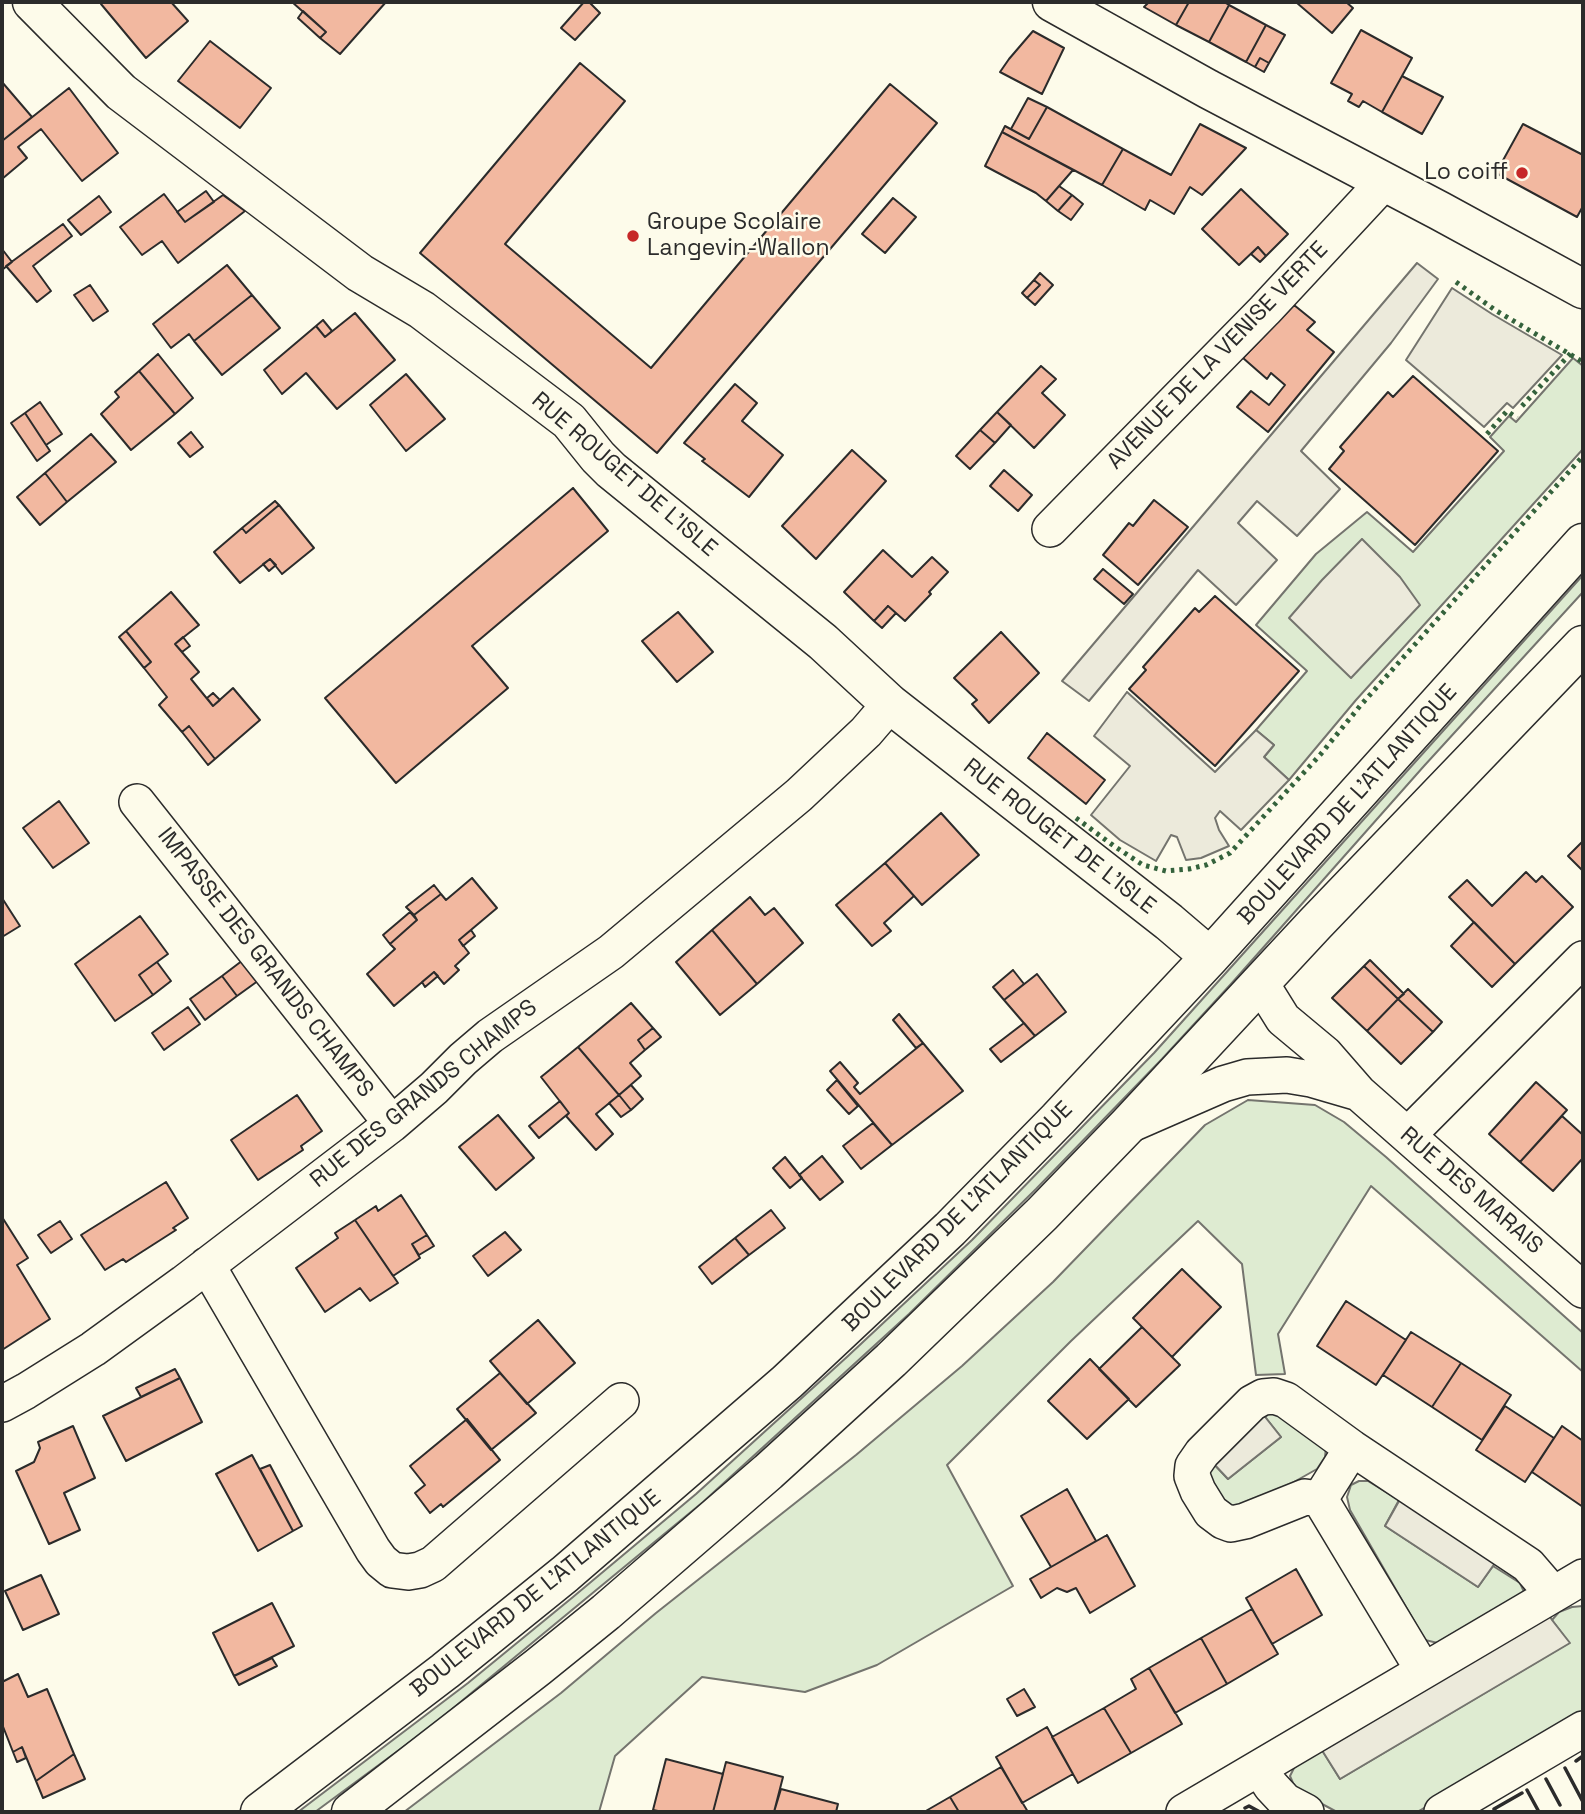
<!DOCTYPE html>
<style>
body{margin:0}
#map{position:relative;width:1585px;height:1814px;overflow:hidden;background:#fdfbea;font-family:"Space Grotesk",sans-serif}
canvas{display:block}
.frame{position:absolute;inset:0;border:4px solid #2b2b2b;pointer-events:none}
</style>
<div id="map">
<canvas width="1585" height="1814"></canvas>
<div class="frame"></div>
</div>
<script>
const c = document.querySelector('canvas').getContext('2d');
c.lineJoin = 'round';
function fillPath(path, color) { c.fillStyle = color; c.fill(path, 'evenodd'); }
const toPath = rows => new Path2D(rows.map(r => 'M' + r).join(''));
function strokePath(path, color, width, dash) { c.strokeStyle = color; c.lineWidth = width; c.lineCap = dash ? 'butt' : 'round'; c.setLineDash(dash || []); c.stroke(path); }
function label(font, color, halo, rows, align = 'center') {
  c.font = font + ' "Space Grotesk",sans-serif'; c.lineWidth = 5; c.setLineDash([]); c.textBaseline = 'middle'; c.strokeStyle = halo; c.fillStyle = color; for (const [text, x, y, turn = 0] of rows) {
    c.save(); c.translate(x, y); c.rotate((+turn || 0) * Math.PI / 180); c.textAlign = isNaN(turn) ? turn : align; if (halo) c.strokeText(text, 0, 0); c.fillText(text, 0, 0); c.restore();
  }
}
const green = toPath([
 [1573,358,1583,366,1583,449,1356,700,1289,780,1264,757,1274,745,1256,730,1307,671,1256,625,1316,554,1367,512,1413,552,1504,451,1490,437,1509,416,1516,422,1573,358],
 [1583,575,1583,592,1424,766,1231,984,1162,1059,1036,1189,909,1314,703,1502,475,1690,433,1725,315,1812,298,1812,468,1683,573,1597,696,1494,848,1356,972,1240,1154,1053,1583,575],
 [1248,1100,1315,1105,1344,1122,1386,1157,1583,1333,1583,1372,1371,1186,1278,1334,1285,1374,1256,1375,1242,1264,1198,1221,1071,1341,947,1465,1013,1586,877,1665,805,1692,702,1677,615,1756,599,1812,404,1812,561,1693,656,1613,856,1455,962,1366,1053,1282,1205,1125,1248,1100],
 [1270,1407,1326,1447,1325,1457,1317,1469,1239,1513,1228,1512,1206,1474,1212,1462,1228,1479,1281,1437,1262,1413,1270,1407],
 [1359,1481,1368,1481,1399,1500,1385,1526,1478,1587,1493,1566,1520,1583,1525,1594,1442,1644,1425,1640,1350,1510,1347,1497,1351,1485,1359,1481],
 [1583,1606,1583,1718,1417,1812,1337,1812,1298,1791,1293,1783,1290,1776,1294,1768,1302,1761,1322,1750,1340,1779,1569,1643,1552,1620,1559,1612,1572,1607,1583,1606]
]);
fillPath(green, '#deebd1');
strokePath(green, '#74746e', 2);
const parking = toPath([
 [1417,263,1438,279,1391,343,1301,451,1340,489,1297,536,1257,501,1238,523,1277,560,1236,605,1198,570,1089,701,1062,681,1417,263],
 [1452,288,1492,314,1562,355,1513,408,1507,403,1484,427,1406,360,1452,288],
 [1362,539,1400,577,1420,605,1351,678,1289,618,1322,580,1362,539],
 [1127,692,1215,772,1256,730,1274,745,1264,757,1289,780,1241,830,1220,811,1215,818,1219,830,1229,846,1201,858,1186,860,1177,837,1171,835,1156,861,1120,840,1091,815,1130,766,1094,736,1127,692],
 [1262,1413,1281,1437,1228,1479,1212,1462,1262,1413],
 [1408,1485,1505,1549,1478,1587,1385,1526,1408,1485],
 [1541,1601,1552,1620,1570,1643,1340,1779,1313,1736,1541,1601]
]);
fillPath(parking, '#eceadb');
strokePath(parking, '#74746e', 2);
const building = toPath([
 [103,2,171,2,188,21,146,58,101,4,103,2],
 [292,2,386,2,340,54,320,38,326,32,292,2],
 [584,2,589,2,600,13,575,40,561,28,584,2],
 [1149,2,1189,2,1176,25,1144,7,1149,2],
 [1189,2,1224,2,1229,5,1209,42,1176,25,1189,2],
 [1298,2,1346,2,1353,8,1332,33,1297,3,1298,2],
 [1229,5,1266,25,1246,62,1209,42,1229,5],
 [303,11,326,32,320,38,298,18,303,11],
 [1266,25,1285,35,1269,63,1260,58,1255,67,1246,62,1266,25],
 [1361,30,1412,58,1382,112,1363,101,1359,107,1348,101,1352,94,1331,83,1361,30],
 [1033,31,1064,48,1042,94,1000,72,1009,59,1033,31],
 [210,41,271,88,240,128,178,81,210,41],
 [1260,58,1269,63,1264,72,1255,67,1260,58],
 [580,63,625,101,505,244,651,368,890,84,937,123,657,453,420,253,580,63],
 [1402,76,1443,97,1422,134,1382,112,1402,76],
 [2,82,32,117,2,141,2,82],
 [69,88,118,153,82,181,41,129,18,147,27,158,2,179,2,141,69,88],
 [1028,98,1047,107,1029,139,1011,129,1028,98],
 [1047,107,1123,149,1102,185,1002,132,1005,126,1029,139,1047,107],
 [1200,124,1246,148,1202,195,1190,187,1174,214,1150,200,1145,210,1102,185,1123,149,1171,175,1200,124],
 [1523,124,1583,155,1583,206,1577,217,1496,173,1523,124],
 [1002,132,1073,170,1046,201,1036,193,985,166,1002,132],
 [1059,186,1072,195,1058,211,1046,201,1059,186],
 [1241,189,1288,234,1266,256,1258,247,1239,265,1202,229,1241,189],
 [206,191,214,202,185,222,177,212,206,191],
 [164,194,185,222,223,195,245,211,178,263,162,241,142,255,120,227,164,194],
 [1072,195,1083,204,1071,220,1058,211,1072,195],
 [99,196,111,212,81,235,68,220,99,196],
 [893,198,916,217,885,253,862,234,893,198],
 [63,224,72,236,33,266,51,291,37,302,6,266,63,224],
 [1258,247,1266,256,1260,262,1251,254,1258,247],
 [2,249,12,262,2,270,2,249],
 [227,265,252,295,194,341,189,334,171,348,153,324,227,265],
 [1040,273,1053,285,1035,305,1027,298,1040,285,1034,280,1040,273],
 [1034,280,1040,285,1027,298,1022,293,1034,280],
 [90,285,108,311,93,321,74,295,90,285],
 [252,295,280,328,222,375,194,341,252,295],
 [1294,305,1315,322,1307,330,1334,352,1268,432,1237,407,1251,391,1269,405,1285,385,1271,373,1267,379,1243,358,1294,305],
 [355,313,395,360,337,409,306,373,282,394,264,370,316,326,325,337,355,313],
 [323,320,332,331,325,337,316,326,323,320],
 [158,354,193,398,175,414,139,371,158,354],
 [1041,366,1056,379,1042,393,1065,415,1034,448,997,412,1041,366],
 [139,371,175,414,131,450,101,414,119,397,115,392,139,371],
 [406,374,445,419,406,451,370,405,406,374],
 [1413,376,1498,451,1415,545,1329,469,1344,451,1340,447,1388,392,1393,397,1413,376],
 [735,384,757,403,742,421,783,455,749,497,702,461,705,459,684,443,735,384],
 [40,402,62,434,46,445,25,413,40,402],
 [997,412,1011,425,995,443,980,430,997,412],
 [25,413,50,451,37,461,11,423,25,413],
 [980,430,995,443,970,469,956,456,980,430],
 [191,432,203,447,190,457,178,443,191,432],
 [91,434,116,462,67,502,45,473,91,434],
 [852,450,886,481,816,559,782,526,852,450],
 [1004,470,1032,495,1018,511,990,486,1004,470],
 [45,473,67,502,40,525,17,497,45,473],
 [573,488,608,531,472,646,508,688,396,783,325,698,573,488],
 [1154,500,1188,527,1138,585,1103,555,1129,523,1133,526,1154,500],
 [275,501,279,505,246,533,242,528,275,501],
 [279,505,314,548,282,574,270,559,240,583,214,552,242,528,246,533,279,505],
 [883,550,912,577,932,557,948,572,929,592,931,594,905,621,888,606,874,621,844,592,883,550],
 [270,559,276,565,269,571,263,564,270,559],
 [1103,569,1133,594,1124,604,1094,579,1103,569],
 [171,592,199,625,175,644,199,672,191,679,213,706,233,688,260,720,215,759,189,726,182,732,159,705,167,697,144,668,151,662,126,631,171,592],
 [1215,596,1299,671,1215,766,1129,689,1146,670,1143,667,1195,608,1199,612,1215,596],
 [888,606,896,613,882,628,874,621,888,606],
 [678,612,713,652,677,682,642,641,678,612],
 [126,631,151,662,144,668,119,637,126,631],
 [1001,632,1039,673,989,723,972,704,977,700,954,678,1001,632],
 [183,637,190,646,182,652,175,644,183,637],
 [213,693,220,700,213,706,207,698,213,693],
 [189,726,215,759,208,765,182,732,189,726],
 [1047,733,1105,780,1086,804,1028,758,1047,733],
 [59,801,89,843,53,868,23,828,59,801],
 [941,813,979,855,922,905,885,863,941,813],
 [1583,841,1583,871,1568,856,1583,841],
 [885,863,914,896,884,923,891,931,872,946,836,905,885,863],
 [1526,872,1536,882,1542,876,1573,907,1515,964,1449,897,1467,880,1492,906,1526,872],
 [472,878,497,908,459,940,469,953,455,966,459,970,444,984,434,972,394,1006,367,974,395,949,390,944,417,920,414,915,441,894,446,900,472,878],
 [434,885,441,894,414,915,406,907,434,885],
 [750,897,765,915,774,908,803,943,757,984,712,930,750,897],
 [2,898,20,926,2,937,2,898],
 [410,912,417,920,390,944,383,935,410,912],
 [140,916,168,954,139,975,153,995,115,1021,75,964,140,916],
 [1474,922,1515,964,1492,987,1451,946,1474,922],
 [471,930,475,936,463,946,459,940,471,930],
 [712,930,757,984,720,1015,676,962,712,930],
 [247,957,262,978,237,996,222,976,247,957],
 [1370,960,1404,994,1398,999,1364,966,1370,960],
 [157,962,171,981,153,995,139,975,157,962],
 [1364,966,1398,999,1367,1031,1332,998,1364,966],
 [1013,970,1024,984,1004,1000,993,987,1013,970],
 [434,972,438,976,425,987,422,982,434,972],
 [1037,974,1066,1012,1035,1036,1004,1000,1037,974],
 [222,976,237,996,205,1020,190,999,222,976],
 [1408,989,1442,1022,1433,1032,1398,999,1408,989],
 [1398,999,1433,1032,1401,1064,1367,1031,1398,999],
 [631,1003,653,1028,638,1040,645,1050,630,1063,641,1076,619,1095,578,1047,631,1003],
 [188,1007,200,1024,164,1050,152,1033,188,1007],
 [899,1014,923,1043,916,1048,893,1020,899,1014],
 [1024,1023,1035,1036,1001,1062,990,1049,1024,1023],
 [653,1028,661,1037,645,1050,638,1040,653,1028],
 [923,1043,963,1091,892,1145,830,1071,840,1062,858,1083,854,1087,860,1094,923,1043],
 [578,1047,619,1095,596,1114,613,1134,596,1150,566,1116,569,1113,541,1077,578,1047],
 [837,1080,858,1106,849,1114,827,1090,837,1080],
 [1536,1082,1567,1110,1520,1162,1489,1134,1536,1082],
 [631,1085,643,1099,631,1110,619,1095,631,1085],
 [297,1095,322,1131,301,1146,303,1150,258,1180,231,1140,297,1095],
 [619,1095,631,1110,621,1117,609,1103,619,1095],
 [560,1101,569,1113,539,1138,529,1126,560,1101],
 [498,1115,534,1158,496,1190,459,1147,498,1115],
 [1562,1116,1583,1135,1583,1158,1553,1191,1520,1162,1562,1116],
 [873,1123,892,1145,861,1169,843,1146,873,1123],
 [822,1156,843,1182,820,1200,799,1175,822,1156],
 [785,1157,802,1178,790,1188,773,1168,785,1157],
 [166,1182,188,1218,173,1228,176,1230,126,1262,123,1259,105,1270,81,1235,166,1182],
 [401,1195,427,1235,412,1244,420,1258,393,1276,355,1220,376,1206,378,1211,401,1195],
 [771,1210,785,1228,749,1255,735,1238,771,1210],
 [2,1217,28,1258,17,1265,50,1319,2,1350,2,1217],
 [355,1220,398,1283,370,1301,360,1288,325,1312,296,1268,338,1238,335,1233,355,1220],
 [60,1221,72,1239,51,1253,38,1235,60,1221],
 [505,1232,521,1250,488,1276,473,1256,505,1232],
 [427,1235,434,1246,419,1255,412,1244,427,1235],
 [735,1238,749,1255,712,1284,699,1267,735,1238],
 [1182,1269,1221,1307,1172,1357,1133,1318,1182,1269],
 [1346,1301,1406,1340,1376,1385,1317,1346,1346,1301],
 [538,1320,575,1363,527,1404,490,1361,538,1320],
 [1142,1327,1180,1365,1136,1407,1099,1369,1142,1327],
 [1411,1332,1461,1363,1432,1407,1383,1375,1411,1332],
 [1090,1359,1129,1399,1087,1439,1048,1401,1090,1359],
 [1461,1363,1511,1395,1482,1440,1432,1407,1461,1363],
 [175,1369,180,1378,141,1397,136,1388,175,1369],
 [500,1373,536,1413,491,1450,457,1409,500,1373],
 [180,1378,202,1422,126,1461,103,1416,180,1378],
 [1505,1406,1554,1438,1525,1482,1476,1450,1505,1406],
 [467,1419,500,1460,443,1507,441,1504,430,1513,415,1493,425,1485,410,1466,467,1419],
 [73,1426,95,1478,64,1493,80,1530,49,1544,16,1471,34,1462,40,1448,38,1442,73,1426],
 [1562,1426,1583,1441,1583,1507,1532,1472,1562,1426],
 [252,1455,293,1531,258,1551,216,1474,252,1455],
 [270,1465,302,1526,293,1531,260,1469,270,1465],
 [1067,1489,1096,1541,1051,1567,1021,1516,1067,1489],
 [1107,1535,1135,1586,1090,1613,1076,1588,1067,1592,1057,1588,1041,1598,1030,1579,1107,1535],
 [1296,1569,1322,1615,1272,1644,1246,1598,1296,1569],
 [41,1575,59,1614,23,1630,5,1591,41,1575],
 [272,1603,294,1646,234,1676,213,1633,272,1603],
 [1252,1609,1278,1654,1227,1684,1201,1638,1252,1609],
 [1201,1638,1227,1684,1175,1713,1149,1668,1201,1638],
 [272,1658,277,1666,239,1685,234,1676,272,1658],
 [1149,1668,1182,1724,1131,1753,1104,1708,1136,1689,1131,1679,1149,1668],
 [18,1674,28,1697,47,1689,74,1754,36,1781,22,1747,13,1752,2,1724,2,1682,18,1674],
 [1024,1689,1035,1707,1017,1716,1007,1699,1024,1689],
 [1104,1708,1131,1753,1078,1783,1052,1737,1104,1708],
 [1047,1727,1073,1774,1022,1803,996,1757,1047,1727],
 [22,1747,26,1758,17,1762,13,1752,22,1747],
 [74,1754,85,1779,43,1798,36,1781,74,1754],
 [666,1759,723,1774,713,1812,663,1812,653,1810,666,1759],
 [726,1762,783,1777,774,1812,713,1812,726,1762],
 [1001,1767,1028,1812,959,1812,950,1797,1001,1767],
 [781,1789,838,1804,836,1812,774,1812,781,1789],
 [950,1797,959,1812,924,1812,950,1797]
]);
fillPath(building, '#f2b8a0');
strokePath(building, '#2b2b2b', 2);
const street = toPath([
 [1050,529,1265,310,1384,182],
 [137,802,392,1124],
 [1260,982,1283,1019,1325,1054,1359,1093,1583,1290],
 [1129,1125,1223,1084,1247,1077,1287,1075,1311,1079,1359,1093],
 [1408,1135,1583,959],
 [207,1265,373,1550,381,1561,392,1570,408,1572,420,1570,433,1564,621,1401],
 [2,1404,26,1391,93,1349,184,1283,392,1124,434,1088,463,1059,490,1036,611,952,799,795,866,732,890,704],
 [1320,1499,1352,1448],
 [1423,1670,1320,1499,1305,1497,1245,1521,1231,1524,1223,1521,1211,1512,1198,1491,1192,1476,1193,1466,1202,1453,1252,1403,1263,1397,1274,1396,1286,1400,1352,1448,1528,1565,1553,1594],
 [1260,1769,1271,1786,1285,1801,1306,1812],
 [1184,1812,1583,1577],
 [1442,1812,1583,1729]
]);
const secondary = toPath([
 [32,2,121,92,360,273,422,310,569,421,598,457,611,470,823,642,890,704,1169,922,1210,957],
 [1052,2,1208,89,1440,211,1583,289],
 [260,1812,445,1671,565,1574,787,1382,950,1229,1058,1119,1210,957,1583,543],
 [351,1812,538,1667,606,1612,768,1472,891,1360,1042,1214,1128,1125,1315,924,1583,645]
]);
strokePath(street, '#2b2b2b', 38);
strokePath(secondary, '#2b2b2b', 41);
strokePath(street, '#fdfbea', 35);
strokePath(secondary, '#fdfbea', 38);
strokePath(toPath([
 [1456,282,1495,310,1583,362],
 [1522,406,1571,353],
 [1487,434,1507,411,1517,418],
 [1076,818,1114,846,1143,865,1166,871,1189,869,1206,865,1230,853,1320,755,1360,706,1583,456]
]), '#34623c', 5, [3.5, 5]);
strokePath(toPath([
 [1576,1761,1583,1756],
 [1565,1768,1583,1802],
 [1546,1779,1560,1805],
 [1527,1790,1539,1812],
 [1245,1808,1249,1806,1260,1812],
 [1496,1812,1494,1809,1522,1793]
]), '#2b2b2b', 3.5);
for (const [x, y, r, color] of [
 [1522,173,7,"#c62828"],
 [633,236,7,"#c62828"]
]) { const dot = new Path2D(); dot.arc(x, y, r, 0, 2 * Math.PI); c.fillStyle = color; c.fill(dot); strokePath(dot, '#fdfbea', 2.5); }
label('23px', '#2b2b2b', '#fdfbea', [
 ["Lo coiff",1508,173],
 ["Groupe Scolaire",647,223,"left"],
 ["Langevin-Wallon",647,249,"left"]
], 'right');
label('23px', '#2b2b2b', '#fdfbea', [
 ["AVENUE DE LA VENISE VERTE",1218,356,-46],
 ["RUE ROUGET DE L'ISLE",624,475,41],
 ["BOULEVARD DE L'ATLANTIQUE",1348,805,-48],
 ["RUE ROUGET DE L'ISLE",1059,837,38],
 ["IMPASSE DES GRANDS CHAMPS",265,963,52],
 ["RUE DES GRANDS CHAMPS",424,1094,-39],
 ["RUE DES MARAIS",1471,1191,41],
 ["BOULEVARD DE L'ATLANTIQUE",958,1217,-45],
 ["BOULEVARD DE L'ATLANTIQUE",536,1594,-39]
]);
</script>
